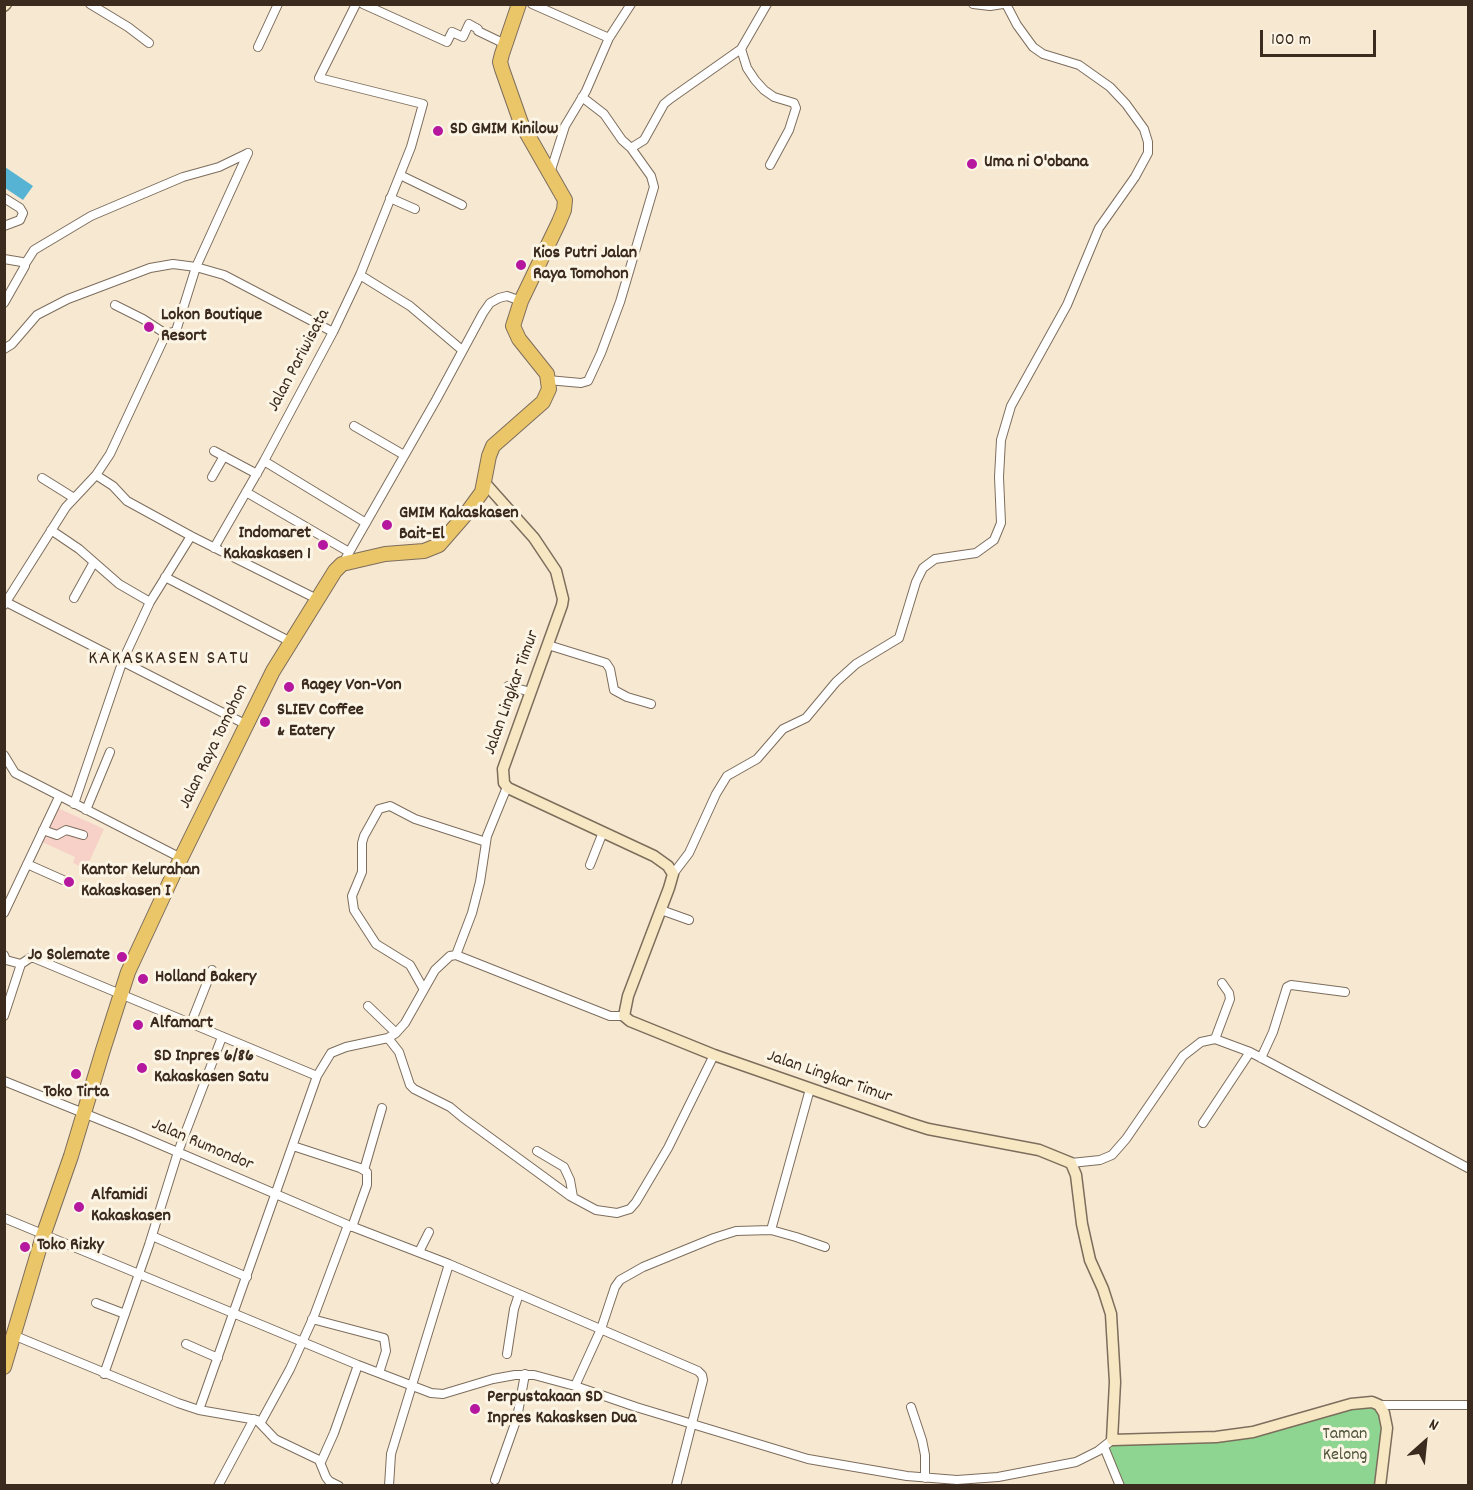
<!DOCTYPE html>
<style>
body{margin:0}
#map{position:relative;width:1473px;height:1490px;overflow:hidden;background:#f7e9d1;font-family:Dekko,sans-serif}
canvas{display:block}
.frame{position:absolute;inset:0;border:6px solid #3b2a1e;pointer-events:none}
.north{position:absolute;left:1395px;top:1412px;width:60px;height:60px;-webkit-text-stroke:4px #fcf5e5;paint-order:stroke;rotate:27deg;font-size:16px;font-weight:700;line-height:24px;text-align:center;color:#3b2a1e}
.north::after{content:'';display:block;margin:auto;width:21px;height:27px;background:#3b2a1e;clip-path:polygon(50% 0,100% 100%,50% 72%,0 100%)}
.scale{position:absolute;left:1260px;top:30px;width:116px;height:27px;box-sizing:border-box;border:3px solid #3b2a1e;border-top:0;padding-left:8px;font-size:18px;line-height:21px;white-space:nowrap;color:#3b2a1e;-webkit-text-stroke:4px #fcf5e5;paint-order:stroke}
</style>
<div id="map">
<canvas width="1473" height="1490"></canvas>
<div class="frame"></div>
<div class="north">N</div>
<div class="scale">100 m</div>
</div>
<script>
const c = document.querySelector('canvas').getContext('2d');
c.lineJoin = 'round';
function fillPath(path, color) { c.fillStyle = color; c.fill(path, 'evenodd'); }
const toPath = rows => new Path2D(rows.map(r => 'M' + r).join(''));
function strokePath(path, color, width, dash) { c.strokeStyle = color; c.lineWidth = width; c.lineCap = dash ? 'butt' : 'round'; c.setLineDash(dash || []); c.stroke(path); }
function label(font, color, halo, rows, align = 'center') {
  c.font = font + ' Dekko,sans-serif'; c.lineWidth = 6; c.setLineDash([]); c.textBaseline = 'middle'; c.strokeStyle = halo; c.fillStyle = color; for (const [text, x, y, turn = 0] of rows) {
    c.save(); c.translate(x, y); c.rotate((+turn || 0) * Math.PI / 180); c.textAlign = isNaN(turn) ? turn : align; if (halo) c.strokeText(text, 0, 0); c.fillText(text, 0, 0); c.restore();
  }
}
fillPath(toPath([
 [58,808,104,829,86,869,73,863,75,857,42,842]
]), '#f7d1c7');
fillPath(toPath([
 [1372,1402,1387,1428,1380,1485,1122,1485,1110,1464,1098,1451,1113,1440,1216,1437]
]), '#8dd590');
fillPath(toPath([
 [5,167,33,186,23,200,5,188]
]), '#56b3d4');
const street = toPath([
 [90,4,128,27,149,43],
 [363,4,447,42,452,32,463,37,469,24,478,29,478,31,505,44],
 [532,4,609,38],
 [973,4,990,6,1003,4],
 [258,47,278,4],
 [741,49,747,68,755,80,764,90,774,97,794,103,796,108,789,130,770,165],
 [582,97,604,114,622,140,631,148,644,140,664,104,670,99,741,49,767,4],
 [248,153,196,267,224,275,333,332],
 [550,173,565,126,586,91,609,38,631,4],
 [400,175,462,205],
 [4,198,20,208,23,213,20,220,4,226],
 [390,198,415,209],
 [4,259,22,262,25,266,4,303],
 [25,264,34,250,91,216,183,177,219,167,248,153],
 [360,275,410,306,462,350],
 [115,305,143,319,166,334],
 [4,349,12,344,37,315,68,299,150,268,173,264,196,267,176,331,166,334,110,454,96,475,66,507,4,605],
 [548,380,581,383,588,381,601,353,620,302,654,187,651,176,631,148],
 [354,426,404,455],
 [214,451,257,474],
 [264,461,366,523],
 [96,475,113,486,127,501,191,536,317,599],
 [212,477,224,456],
 [42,478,74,498],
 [246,492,349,552],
 [51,530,79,549,119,584,150,602],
 [214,548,264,461,333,332,360,275,411,147,423,104,319,78,356,4],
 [343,563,436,400,483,313,490,303,499,298,507,296,521,301],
 [165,577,291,642],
 [74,598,94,562],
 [6,602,245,724],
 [548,645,606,663,610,669,614,690,627,697,651,704],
 [508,686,531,692],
 [4,755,15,773,181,858],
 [74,804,123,660,150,602,191,536],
 [86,810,110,752],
 [43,830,57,835,66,830,83,835],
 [27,864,63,880],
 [590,865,603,832],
 [673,874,689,853,716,794,727,776,757,759,783,729,806,718,836,682,856,664,899,638,916,582,923,568,935,559,976,553,994,540,1001,523,999,477,1001,440,1011,406,1067,305,1099,228,1135,177,1148,153,1148,142,1144,129,1126,104,1110,87,1079,65,1043,54,1033,47,1017,25,1006,4],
 [661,910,689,920],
 [4,913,59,797],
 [4,955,6,960,21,964],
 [456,955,610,1016,624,1016],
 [21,964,30,958,34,958,317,1076,199,1410],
 [423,988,410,965,376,944,354,910,352,896,362,872,362,843,364,836,379,809,390,806,415,819,486,842],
 [368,1006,396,1033],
 [4,1016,21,964],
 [191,1023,212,970],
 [388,1038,399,1052,410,1085,414,1089,450,1107,462,1117,570,1196,596,1210,617,1213,630,1209,636,1202,668,1148,714,1055],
 [1215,1039,1230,999,1229,993,1222,983],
 [1261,1058,1273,1032,1287,987,1291,985,1345,992],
 [317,1076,331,1053,346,1047,388,1038,396,1033,405,1023,435,970,450,956,456,955,472,913,480,882,487,836,507,787],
 [4,1081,133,1133,348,1225,449,1264,698,1371,702,1375,703,1380,676,1486],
 [810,1089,771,1230,796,1237,825,1247],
 [1203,1123,1250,1052],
 [293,1146,360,1168,367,1172,367,1185,352,1227],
 [537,1151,564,1167,570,1180,573,1197],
 [1071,1163,1100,1160,1112,1155,1126,1139,1183,1056,1201,1042,1215,1039,1250,1052,1468,1168],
 [364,1170,382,1108],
 [4,1218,358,1365,431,1393,443,1394,493,1379,515,1375,534,1375,575,1386,636,1407,808,1459,907,1476,957,1480,998,1477,1076,1462,1098,1451,1112,1440],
 [152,1236,247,1277],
 [419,1252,429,1232],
 [96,1303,125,1314],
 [312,1319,384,1338,386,1351,379,1373],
 [13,1335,178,1403,199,1410,257,1420,275,1439,319,1460,326,1477,329,1481,339,1486],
 [186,1344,218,1358],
 [507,1354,514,1309,519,1294],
 [104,1374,149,1245,178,1152,222,1037],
 [575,1386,601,1329,615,1287,620,1280,643,1267,714,1238,736,1231,771,1230],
 [1379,1405,1468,1405],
 [911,1407,922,1440,925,1455,925,1478],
 [261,1422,290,1369,314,1316,348,1225],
 [1104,1447,1120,1486],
 [321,1462,334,1433,358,1365],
 [495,1480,517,1418,525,1374],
 [218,1486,254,1419],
 [389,1486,391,1454,449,1264]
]);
const secondary = toPath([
 [4,6,6,4],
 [485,483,534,538,556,571,563,599,562,605,503,769,504,783,508,788,654,856,668,866,673,874,669,888,628,996,624,1016,630,1021,714,1055,909,1123,928,1129,1039,1150,1071,1163,1076,1175,1082,1224,1090,1260,1103,1289,1111,1314,1115,1382,1112,1440,1216,1437,1253,1432,1351,1404,1372,1402,1379,1405,1384,1413,1387,1428,1380,1486]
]);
const highway = toPath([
 [4,1367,43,1236,71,1156,103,1050,128,972,181,858,273,671,335,571,342,564,385,554,424,551,439,545,466,514,482,492,489,456,493,446,543,402,549,389,547,374,519,339,513,326,521,301,559,222,564,210,565,200,521,123,502,69,500,62,502,54,519,4]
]);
strokePath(street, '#7d6d5d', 10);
strokePath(secondary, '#7d6d5d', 13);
strokePath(highway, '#7d6d5d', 16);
strokePath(street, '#fff', 8);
strokePath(secondary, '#f7e8c3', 10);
strokePath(highway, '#ebc669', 14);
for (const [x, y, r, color] of [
 [438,131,6,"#b5179e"],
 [972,164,6,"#b5179e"],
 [521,265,6,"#b5179e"],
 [149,327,6,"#b5179e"],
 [387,525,6,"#b5179e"],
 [323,545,6,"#b5179e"],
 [289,687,6,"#b5179e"],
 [265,722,6,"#b5179e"],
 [69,882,6,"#b5179e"],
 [122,957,6,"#b5179e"],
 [143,979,6,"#b5179e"],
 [138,1025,6,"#b5179e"],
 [142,1068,6,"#b5179e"],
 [76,1074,6,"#b5179e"],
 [79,1207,6,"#b5179e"],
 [25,1247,6,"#b5179e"],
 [475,1409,6,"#b5179e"]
]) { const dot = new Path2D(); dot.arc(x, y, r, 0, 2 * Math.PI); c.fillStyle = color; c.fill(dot); strokePath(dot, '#fcf5e5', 2); }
label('bold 18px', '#3b2a1e', '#fcf5e5', [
 ["SD GMIM Kinilow",450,131],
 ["Uma ni O'obana",984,164],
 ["Kios Putri Jalan",533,255],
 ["Raya Tomohon",533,276],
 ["Lokon Boutique",161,317],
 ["Resort",161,338],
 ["GMIM Kakaskasen",399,515],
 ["Bait-El",399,536],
 ["Indomaret",311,535,"right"],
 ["Kakaskasen 1",311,556,"right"],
 ["Ragey Von-Von",301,687],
 ["SLIEV Coffee",277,712],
 ["& Eatery",277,733],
 ["Kantor Kelurahan",81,872],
 ["Kakaskasen I",81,893],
 ["Jo Solemate",110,957,"right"],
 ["Holland Bakery",155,979],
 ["Alfamart",150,1025],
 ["SD Inpres 6/86",154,1058],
 ["Kakaskasen Satu",154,1079],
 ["Toko Tirta",76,1094,"center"],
 ["Alfamidi",91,1197],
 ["Kakaskasen",91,1218],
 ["Toko Rizky",37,1247],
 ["Perpustakaan SD",487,1399],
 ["Inpres Kakasksen Dua",487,1420]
], 'left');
label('18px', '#3b2a1e', '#fcf5e5', [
 ["Jalan Pariwisata",300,361,-62],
 ["Jalan Lingkar Timur",513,693,-70],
 ["Jalan Raya Tomohon",215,747,-64],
 ["Jalan Lingkar Timur",829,1078,19],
 ["Jalan Rumondor",202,1146,23]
]);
label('18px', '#50553a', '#fcf5e5', [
 ["Taman",1345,1436],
 ["Kelong",1345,1457]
]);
c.letterSpacing = '1.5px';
label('20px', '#3b2a1e', '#fcf5e5', [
 ["KAKASKASEN SATU",169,660]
]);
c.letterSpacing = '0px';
</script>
